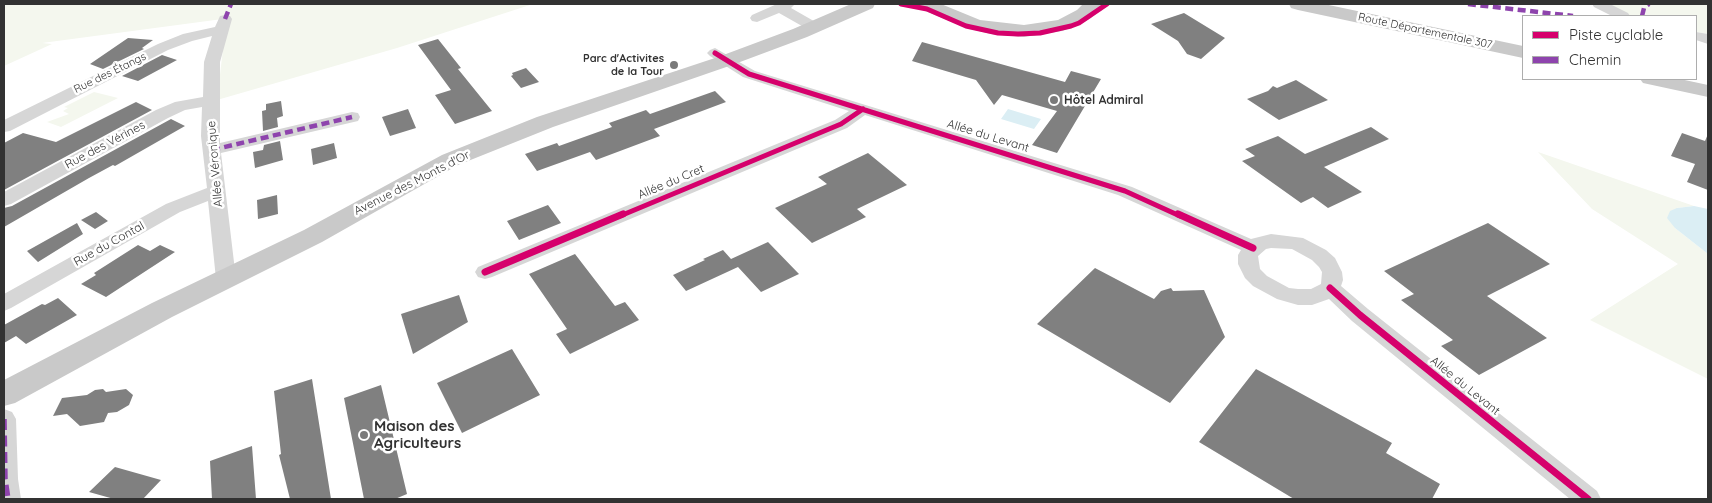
<!DOCTYPE html>
<meta charset="utf-8">
<style>
body{margin:0}
#map{position:relative;width:1712px;height:503px;overflow:hidden;background:#fff;font-family:Quicksand,sans-serif}
canvas{display:block}
.frame{position:absolute;inset:0;border:5px solid #323232;pointer-events:none}
.legend{position:absolute;left:1522px;top:15px;width:175px;height:65px;box-sizing:border-box;background:#fff;border:1px solid #adadad;margin:0;padding:6px 9px;list-style:none;font-size:15px;color:#323232}
.legend li{display:flex;align-items:center;gap:10px;height:25px}
.legend b{width:25px;border:1px solid #adadad}
</style>
<div id="map">
<canvas width="1712" height="503"></canvas>
<div class="frame"></div>
<ul class="legend">
<li><b style="height:6px;background:#d6006c"></b>Piste cyclable</li>
<li><b style="height:6px;background:#8e44ad"></b>Chemin</li>
</ul>
</div>
<script>
const c = document.querySelector('canvas').getContext('2d');
c.lineJoin = 'round';
function fillPath(path, color) { c.fillStyle = color; c.fill(path, 'evenodd'); }
const toPath = rows => new Path2D(rows.map(r => 'M' + r).join(''));
function strokePath(path, color, width, dash) { c.strokeStyle = color; c.lineWidth = width; c.lineCap = dash ? 'butt' : 'round'; c.setLineDash(dash || []); c.stroke(path); }
function label(font, color, halo, rows, align = 'center') {
  c.font = font + ' Quicksand,sans-serif'; c.lineWidth = 5; c.setLineDash([]); c.textBaseline = 'middle'; c.strokeStyle = halo; c.fillStyle = color; for (const [text, x, y, turn = 0] of rows) {
    c.save(); c.translate(x, y); c.rotate((+turn || 0) * Math.PI / 180); c.textAlign = isNaN(turn) ? turn : align; if (halo) c.strokeText(text, 0, 0); c.fillText(text, 0, 0); c.restore();
  }
}
fillPath(toPath([
 [4,4,533,4,397,48,217,100,223,49,230,18,42,43,52,44,4,66],
 [1605,4,1708,4,1708,34,1696,32,1696,16,1629,16],
 [94,92,118,98,61,127,47,122,69,114,63,111,68,108,64,107],
 [1538,152,1694,206,1677,208,1675,228,1708,254,1708,379,1590,320,1678,264,1592,209]
]), '#f4f7ee');
fillPath(toPath([
 [1008,109,1041,119,1034,129,1001,119],
 [1694,206,1708,209,1708,254,1675,228,1667,218,1670,211,1677,208]
]), '#dbeef4');
fillPath(toPath([
 [1184,13,1225,38,1201,59,1187,54,1178,41,1151,24],
 [128,38,153,40,142,48,144,49,103,69,90,64],
 [438,39,461,68,458,69,492,111,455,124,435,95,451,90,418,45],
 [922,42,1065,82,1071,71,1101,79,1057,153,1032,145,1057,111,1002,95,994,105,976,80,912,61],
 [162,55,177,60,138,81,122,76],
 [526,68,539,82,521,88,511,76,513,75,512,73],
 [1296,80,1328,100,1279,120,1247,99,1268,91,1273,86,1277,88],
 [715,91,726,102,654,129,660,136,596,160,590,152,537,171,525,154,557,143,559,146,612,127,609,123,646,110,650,114],
 [281,101,283,116,277,118,278,127,263,131,262,111,266,110,266,104],
 [136,102,152,110,4,190,4,143,23,133,56,142],
 [408,109,416,128,390,136,382,117],
 [171,119,185,126,115,166,113,165,89,178,4,227,4,208,12,206],
 [1371,127,1389,139,1324,167,1362,192,1328,208,1313,197,1301,203,1242,161,1255,156,1245,149,1278,136,1305,154],
 [1682,133,1705,141,1708,134,1708,190,1687,182,1695,164,1671,156],
 [280,141,283,160,255,168,253,152,263,150,264,145],
 [334,143,337,158,313,165,311,149],
 [868,153,907,185,857,209,866,217,812,243,775,208,827,184,818,177],
 [277,195,278,214,258,219,257,200],
 [548,205,561,223,519,240,507,221],
 [96,212,108,221,95,229,81,220],
 [77,223,83,234,38,262,27,251],
 [1488,223,1550,264,1487,296,1547,338,1479,375,1441,346,1453,340,1401,300,1414,294,1384,271],
 [768,242,799,274,761,292,738,267,686,291,673,275,705,260,703,259,723,250,731,259],
 [138,245,150,251,160,245,175,252,106,297,81,284,96,275,94,273],
 [575,254,615,306,625,302,639,320,570,354,556,334,567,329,529,274],
 [1095,268,1154,299,1161,291,1171,288,1173,291,1204,290,1225,337,1170,403,1037,324],
 [459,295,468,322,413,354,401,314],
 [58,298,77,315,26,344,16,336,4,343,4,325,42,304,45,305],
 [512,349,540,395,462,433,437,383],
 [1256,369,1392,443,1386,453,1440,484,1432,499,1294,499,1199,442],
 [312,379,331,499,290,499,279,455,281,454,274,391],
 [381,385,407,494,395,499,364,499,344,398],
 [103,389,106,392,126,389,133,395,129,405,117,412,108,413,104,422,80,426,67,414,53,416,62,398,87,395,95,390],
 [252,446,256,499,212,499,210,461],
 [115,467,161,480,143,499,114,499,89,492]
]), '#808080');
fillPath(toPath([
 [777,4,795,4,791,8,819,24,821,27,819,30,809,30,779,13,757,22,752,21,750,18,752,15,777,4],
 [1592,4,1610,4,1628,13,1630,16,1612,16,1594,7,1592,4],
 [225,15,230,16,232,19,220,62,220,143,352,112,358,113,360,117,358,121,221,153,236,279,233,284,226,286,219,284,216,279,208,201,180,212,11,308,4,311,4,294,166,204,207,188,201,136,202,107,185,110,168,118,11,204,4,206,4,192,156,110,175,102,203,97,204,62,212,36,192,41,168,50,10,131,4,132,4,120,158,44,183,34,215,27,220,16,225,15],
 [1696,32,1708,34,1708,44,1696,40,1696,32],
 [715,48,755,71,1132,187,1251,239,1271,234,1303,238,1326,250,1335,258,1342,272,1343,280,1341,286,1368,309,1597,491,1601,499,1570,499,1352,321,1329,299,1312,305,1298,305,1277,299,1253,286,1245,278,1238,264,1238,255,1241,250,1118,195,865,115,847,128,492,277,485,279,478,277,475,272,478,267,835,120,849,111,743,77,710,56,707,53,710,50,715,48],
 [1271,248,1292,249,1312,260,1319,267,1322,272,1321,284,1311,289,1298,289,1289,288,1267,276,1260,269,1258,256,1266,249,1271,248],
 [4,409,12,412,16,419,18,479,21,499,4,499,4,409]
]), '#d6d6d6');
fillPath(toPath([
 [851,4,875,4,873,8,807,37,732,65,553,127,458,165,322,242,172,317,15,403,4,406,4,380,152,303,304,230,442,155,537,117,718,57,793,29,851,4],
 [916,4,941,4,980,20,1024,25,1058,20,1077,10,1083,4,1103,4,1091,18,1079,25,1062,31,1024,37,991,34,967,28,918,8,916,4],
 [1289,4,1324,4,1523,46,1523,58,1298,10,1291,8,1289,4],
 [1640,79,1680,79,1708,85,1708,97,1643,83,1640,79]
]), '#c9c9c9');
strokePath(toPath([
 [1468,4,1573,16],
 [1642,16,1644,8,1649,4],
 [225,19,231,4],
 [212,150,352,117]
]), '#8e44ad', 4.5, [8, 4.5]);
strokePath(toPath([
 [4,419,5,479,8,499]
]), '#8e44ad', 5.5, [11, 5.5]);
strokePath(toPath([
 [901,4,927,9,966,26,998,33,1018,34,1040,33,1071,26,1079,23,1107,4],
 [715,53,749,74,1125,191,1180,216],
 [620,216,841,124,863,109]
]), '#d6006c', 5);
strokePath(toPath([
 [1178,214,1253,248],
 [485,272,623,214],
 [1330,288,1360,315,1588,499]
]), '#d6006c', 7);
for (const [x, y, r, color] of [
 [674,65,5,"#7a7a7a"],
 [1054,100,5,"#7a7a7a"],
 [364,435,5,"#7a7a7a"]
]) { const dot = new Path2D(); dot.arc(x, y, r, 0, 2 * Math.PI); c.fillStyle = color; c.fill(dot); strokePath(dot, '#fff', 2); }
label('11px', '#323232', '#fff', [
 ["Route Départementale 307",1425,31,12],
 ["Rue des Étangs",110,73,-26]
]);
label('bold 11px', '#323232', '#fff', [
 ["Parc d'Activites",664,59],
 ["de la Tour",664,72]
], 'right');
label('bold 12px', '#323232', '#fff', [
 ["Hôtel Admiral",1064,100]
], 'left');
label('12px', '#323232', '#fff', [
 ["Allée du Levant",988,136,17],
 ["Rue des Vérines",105,145,-28],
 ["Allée Véronique",215,164,-95],
 ["Allée du Cret",671,182,-23],
 ["Avenue des Monts d'Or",412,183,-27],
 ["Rue du Contal",109,244,-29],
 ["Allée du Levant",1465,386,39]
]);
label('bold 15px', '#323232', '#fff', [
 ["Maison des",374,426],
 ["Agriculteurs",374,443]
], 'left');
</script>
